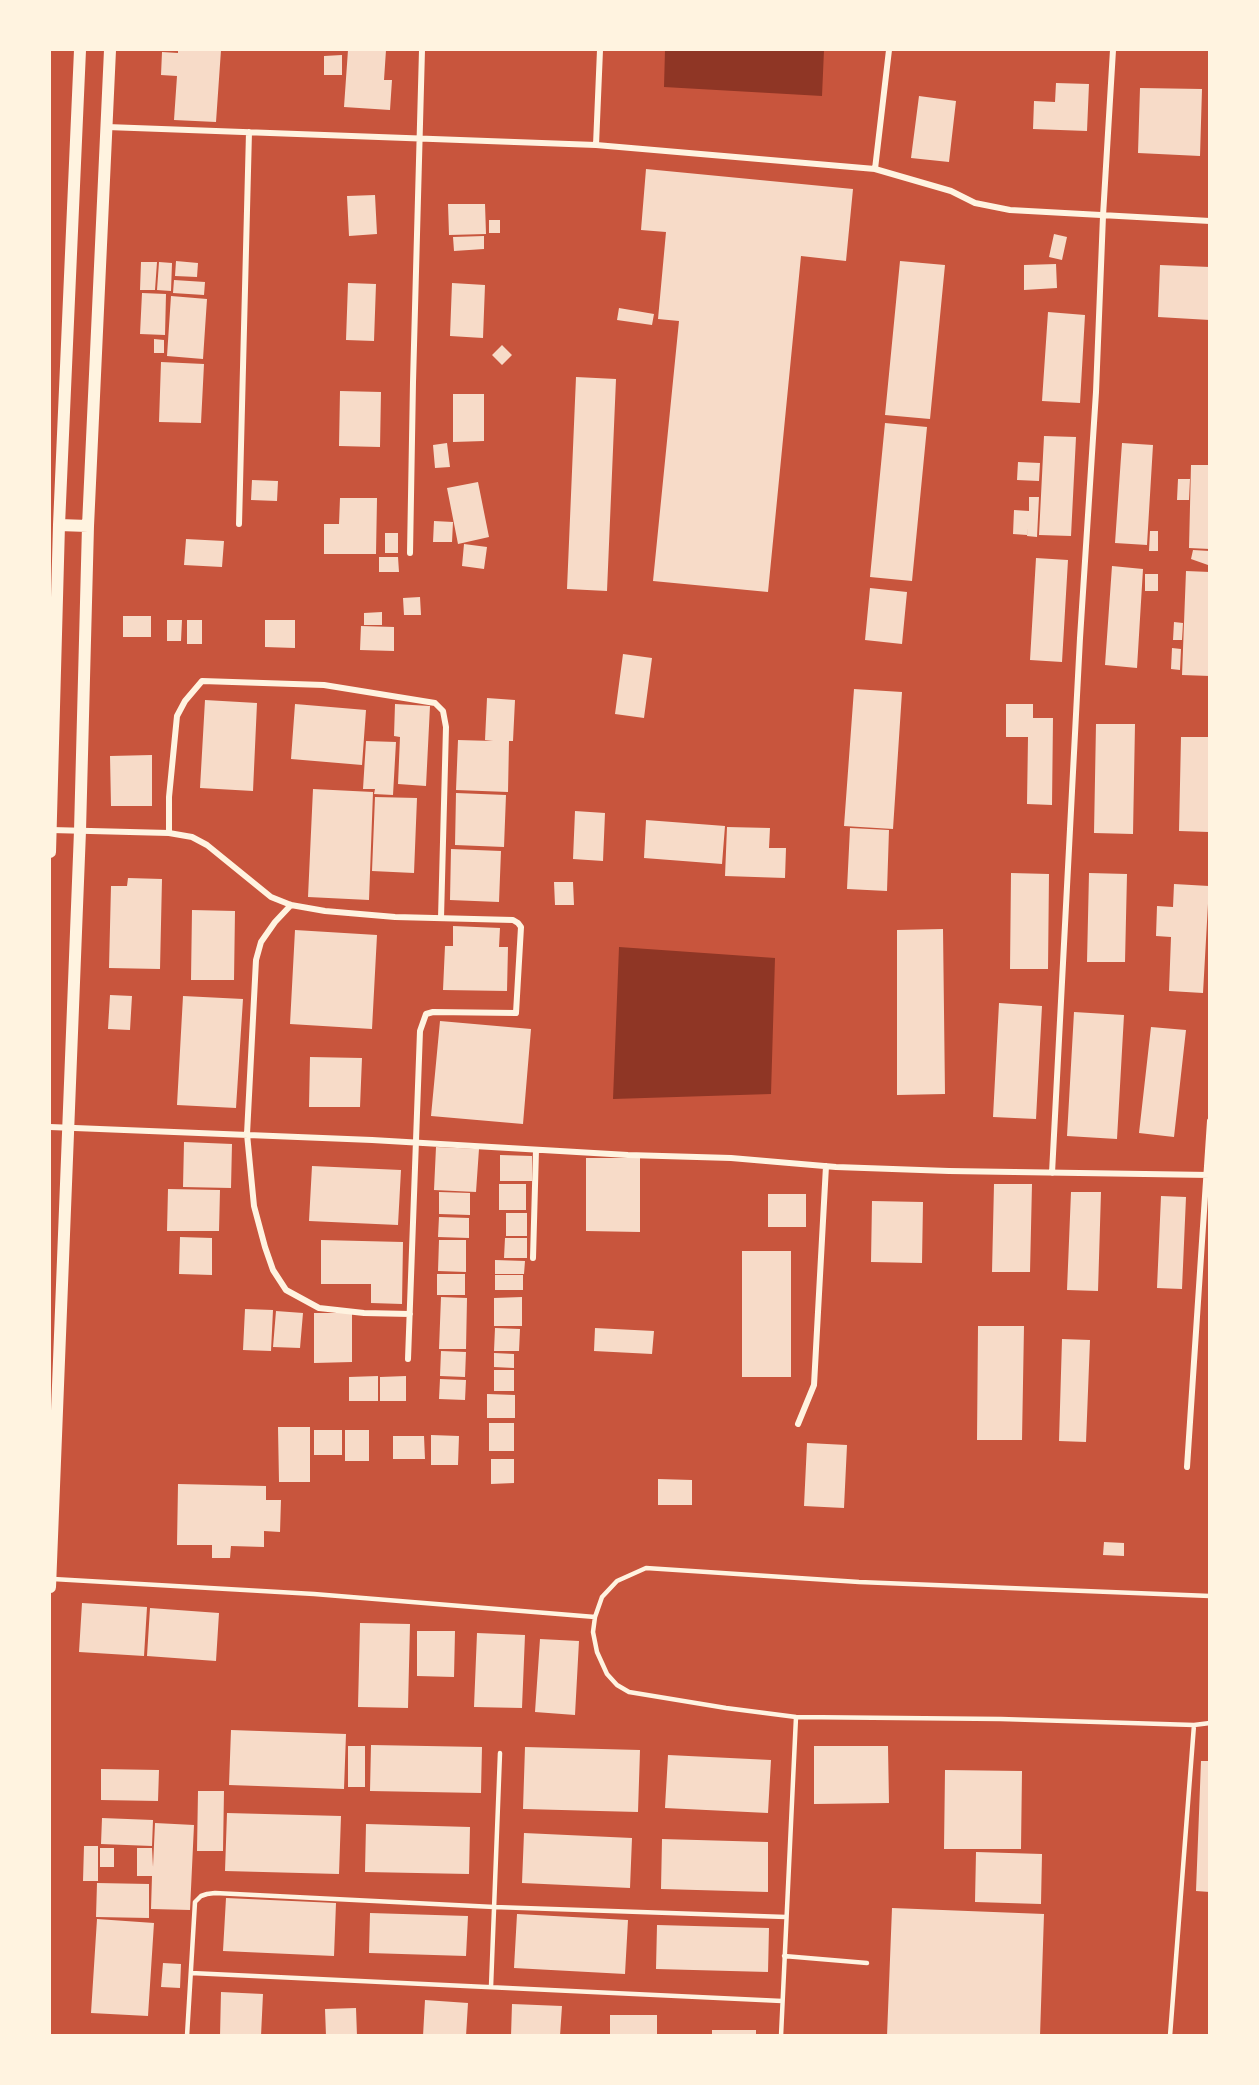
<!DOCTYPE html>
<style>
body{margin:0}
#map{position:relative;width:1259px;height:2085px;overflow:hidden;background:#c8553d;font-family:"IBM Plex Sans",sans-serif}
canvas{display:block}
.frame{position:absolute;inset:0;border:51px solid #fff3e0;pointer-events:none}
</style>
<div id="map">
<canvas width="1259" height="2085"></canvas>
<div class="frame"></div>
</div>
<script>
const c = document.querySelector('canvas').getContext('2d');
c.lineJoin = 'round';
function fillPath(path, color) { c.fillStyle = color; c.fill(path, 'evenodd'); }
const toPath = rows => new Path2D(rows.map(r => 'M' + r).join(''));
function strokePath(path, color, width, dash) { c.strokeStyle = color; c.lineWidth = width; c.lineCap = dash ? 'butt' : 'round'; c.setLineDash(dash || []); c.stroke(path); }
fillPath(toPath([
 [665,50,824,50,822,96,664,87],
 [619,947,775,958,771,1094,613,1099]
]), '#8f3625');
fillPath(toPath([
 [178,50,221,50,216,122,174,120,177,76,161,75,162,52,178,53],
 [348,50,386,50,384,80,392,80,390,110,344,107],
 [342,55,342,75,324,75,324,56],
 [1056,83,1089,84,1087,131,1033,129,1034,101,1055,102],
 [1140,88,1202,89,1200,156,1138,153],
 [919,96,956,101,949,162,911,158],
 [646,169,853,189,846,261,801,256,768,592,653,581,679,321,658,319,666,232,641,230],
 [375,195,377,234,349,236,347,196],
 [448,204,485,204,486,234,449,235],
 [489,220,500,220,500,233,489,233],
 [1054,234,1067,237,1062,260,1049,257],
 [484,236,484,249,454,251,453,237],
 [176,261,198,263,197,277,175,276],
 [900,261,945,265,930,419,885,415],
 [141,262,157,262,155,290,140,290],
 [159,262,172,263,171,291,157,290],
 [1056,264,1057,288,1024,290,1024,265],
 [1160,265,1210,267,1210,320,1158,317],
 [174,280,205,282,204,295,173,293],
 [348,283,376,284,374,341,346,340],
 [452,283,485,285,483,338,450,336],
 [142,293,166,294,165,335,140,334],
 [171,296,207,299,203,359,167,356],
 [619,308,654,314,652,325,617,320],
 [1048,312,1085,315,1080,403,1042,401],
 [154,339,164,340,164,353,154,353],
 [502,345,512,355,502,365,492,355],
 [161,362,204,364,201,423,159,422],
 [576,377,616,379,607,591,567,589],
 [340,391,381,392,380,447,339,446],
 [453,394,484,394,484,441,453,442],
 [885,423,927,427,912,581,870,577],
 [1044,436,1076,437,1071,536,1039,535],
 [447,443,450,467,435,468,433,445],
 [1122,443,1153,445,1147,545,1115,543],
 [1018,462,1040,463,1039,481,1017,480],
 [1191,465,1210,465,1210,549,1189,548],
 [1178,479,1190,479,1189,500,1177,500],
 [252,480,278,481,277,501,251,500],
 [478,482,489,537,458,544,447,488],
 [1029,497,1039,497,1037,537,1027,536,1028,527,1027,535,1013,534,1014,510,1029,511],
 [340,498,377,498,376,554,324,554,324,524,339,524],
 [434,521,453,522,452,542,433,542],
 [1150,531,1158,531,1158,551,1149,551],
 [385,533,398,533,398,553,385,553],
 [186,539,224,541,222,567,184,565],
 [464,544,487,547,484,569,462,566],
 [1193,550,1210,551,1208,565,1191,559],
 [379,557,398,557,399,572,379,572],
 [1036,558,1068,560,1062,662,1030,660],
 [1112,566,1143,569,1137,668,1105,665],
 [1186,571,1210,572,1210,676,1182,675],
 [1145,574,1158,574,1158,591,1145,591],
 [870,588,907,592,902,644,865,640],
 [420,597,421,615,404,615,403,598],
 [382,612,382,625,364,625,364,613],
 [123,616,151,616,151,637,123,637],
 [167,620,182,620,181,641,167,641],
 [187,620,202,620,202,644,187,644],
 [265,620,295,620,295,648,265,647],
 [1174,622,1183,623,1182,640,1173,640],
 [361,626,394,627,394,651,360,650],
 [1172,648,1181,649,1180,670,1171,669],
 [623,654,652,658,644,718,615,714],
 [854,689,902,692,893,829,844,826],
 [487,698,515,700,513,741,509,741,508,792,456,790,458,740,493,741,485,740],
 [205,700,257,703,253,791,200,788],
 [295,704,366,710,362,765,291,759],
 [395,704,430,706,426,786,398,784,400,737,394,736],
 [1006,704,1033,704,1033,718,1053,718,1052,805,1027,804,1028,737,1006,737],
 [1096,724,1135,724,1133,834,1094,833],
 [1181,737,1210,737,1209,832,1179,831],
 [366,741,396,742,393,795,374,794,375,789,363,789],
 [152,755,152,806,111,806,110,756],
 [313,789,373,792,369,900,308,897],
 [456,793,506,795,504,847,455,845],
 [375,797,417,798,414,873,372,871],
 [575,811,605,813,603,861,573,859],
 [646,820,725,826,722,864,644,858],
 [727,827,770,828,769,848,786,848,785,878,725,876],
 [850,828,889,830,887,891,847,889],
 [451,849,501,851,499,902,450,900],
 [1011,873,1049,874,1048,969,1010,969],
 [1089,873,1127,874,1125,962,1087,962],
 [128,878,162,879,160,969,109,968,111,886,127,886],
 [554,882,573,882,574,905,555,905],
 [1174,884,1209,886,1203,993,1169,991,1171,937,1156,936,1157,906,1173,907],
 [192,910,235,911,234,980,191,980],
 [453,926,500,928,499,947,508,947,507,991,443,990,445,946,453,946],
 [943,929,945,1094,897,1095,897,930],
 [295,930,377,935,372,1029,290,1024],
 [110,995,132,996,130,1030,108,1029],
 [183,996,243,999,236,1108,177,1105],
 [999,1003,1042,1006,1036,1119,993,1117],
 [1074,1012,1124,1015,1117,1139,1067,1136],
 [440,1021,531,1029,523,1124,431,1116],
 [1151,1027,1186,1030,1174,1137,1139,1133],
 [310,1057,362,1058,360,1107,309,1107],
 [184,1142,232,1144,231,1188,183,1187],
 [436,1147,479,1149,476,1192,434,1190],
 [500,1155,532,1156,532,1181,500,1181],
 [586,1158,640,1158,640,1232,586,1231],
 [312,1166,401,1170,398,1225,309,1221],
 [499,1184,526,1184,526,1210,499,1210],
 [994,1184,1032,1184,1030,1272,992,1272],
 [168,1189,220,1190,219,1231,167,1231],
 [439,1192,470,1193,470,1215,439,1214],
 [1071,1192,1101,1192,1098,1291,1067,1290],
 [768,1194,806,1194,806,1227,768,1227],
 [1161,1196,1186,1197,1182,1289,1157,1288],
 [872,1201,923,1202,922,1263,871,1262],
 [506,1213,527,1213,527,1236,506,1236],
 [439,1217,469,1218,469,1238,438,1237],
 [180,1237,212,1238,212,1275,179,1274],
 [505,1238,527,1238,527,1258,504,1258],
 [321,1240,403,1242,402,1304,371,1303,371,1284,321,1284],
 [439,1240,466,1240,466,1272,438,1271],
 [742,1251,791,1251,791,1377,742,1377],
 [495,1260,525,1261,524,1274,495,1274],
 [437,1274,465,1274,465,1295,437,1295],
 [495,1275,523,1275,523,1290,495,1290],
 [441,1297,467,1298,466,1349,439,1349],
 [522,1297,522,1326,494,1326,494,1298],
 [245,1309,273,1310,271,1351,243,1350],
 [276,1311,303,1313,300,1348,273,1347],
 [314,1313,352,1313,352,1362,314,1363],
 [978,1326,1024,1326,1022,1440,977,1440],
 [495,1328,520,1329,519,1351,494,1351],
 [595,1328,654,1331,652,1354,594,1351],
 [1062,1339,1090,1340,1086,1442,1059,1441],
 [441,1351,466,1352,465,1377,440,1376],
 [494,1353,514,1354,514,1368,494,1367],
 [494,1370,514,1370,514,1391,494,1391],
 [378,1376,378,1401,349,1401,349,1377],
 [406,1376,406,1401,380,1401,380,1377],
 [440,1379,466,1380,465,1400,439,1399],
 [487,1394,515,1395,515,1418,487,1418],
 [489,1423,514,1423,514,1451,489,1451],
 [278,1427,310,1427,310,1482,279,1482],
 [314,1430,342,1430,342,1455,314,1455],
 [345,1430,369,1430,369,1461,345,1461],
 [431,1435,459,1436,458,1465,431,1465],
 [393,1436,424,1436,425,1459,393,1459],
 [807,1443,847,1445,844,1508,804,1506],
 [491,1459,514,1459,514,1483,491,1484],
 [658,1479,692,1480,692,1505,658,1505],
 [178,1484,266,1486,266,1500,281,1500,280,1532,264,1531,264,1547,231,1546,230,1558,212,1558,212,1545,177,1545],
 [1104,1542,1124,1543,1124,1556,1103,1555],
 [82,1603,147,1607,144,1656,79,1652],
 [150,1608,219,1613,216,1661,147,1656],
 [360,1623,410,1624,408,1708,358,1707],
 [417,1631,455,1631,454,1677,417,1676],
 [477,1633,525,1635,522,1708,474,1707],
 [540,1639,579,1641,575,1715,535,1712],
 [231,1730,346,1734,344,1789,229,1785],
 [371,1745,482,1747,481,1793,370,1791],
 [348,1746,365,1746,365,1787,348,1787],
 [814,1746,888,1746,889,1803,814,1804],
 [525,1747,640,1750,638,1812,523,1809],
 [668,1755,771,1760,768,1813,665,1808],
 [1201,1761,1210,1761,1210,1892,1196,1891],
 [101,1769,159,1770,158,1801,101,1800],
 [945,1770,1022,1771,1021,1849,944,1849],
 [198,1791,224,1791,223,1851,197,1851],
 [227,1813,341,1816,339,1874,225,1871],
 [102,1818,153,1820,152,1846,101,1844],
 [155,1823,194,1825,190,1910,151,1909,152,1876,137,1876,137,1848,152,1848,153,1867],
 [366,1824,470,1827,469,1874,365,1872],
 [524,1833,632,1838,630,1888,522,1883],
 [662,1839,768,1842,768,1892,661,1889],
 [84,1846,98,1846,98,1881,83,1881],
 [100,1848,114,1848,114,1867,100,1867],
 [976,1852,1042,1854,1041,1904,975,1902],
 [97,1883,149,1884,149,1918,96,1917],
 [226,1898,336,1903,334,1956,223,1951],
 [892,1908,1044,1914,1040,2036,887,2036],
 [370,1913,468,1916,466,1956,369,1953],
 [517,1914,628,1920,625,1974,514,1968],
 [97,1919,154,1923,148,2016,91,2013],
 [657,1925,769,1928,768,1972,656,1969],
 [163,1963,181,1964,180,1988,161,1987],
 [221,1992,263,1994,261,2036,220,2036],
 [425,2000,468,2003,466,2036,423,2036],
 [512,2004,562,2006,560,2036,511,2036],
 [356,2008,357,2036,326,2036,325,2009],
 [610,2015,657,2015,657,2036,610,2036],
 [712,2030,756,2030,756,2036,712,2036]
]), '#f7dbc8');
strokePath(toPath([
 [53,1579,314,1594,595,1617],
 [1210,1596,859,1582,646,1568,617,1581,602,1597,595,1617,593,1632,597,1652,607,1674,617,1685,629,1692,726,1708,796,1717,1001,1719,1194,1725,1210,1723],
 [784,1956,867,1963],
 [191,1973,782,2001],
 [491,1987,500,1753],
 [187,2036,195,1902,201,1896,207,1894,215,1893,494,1907,786,1917],
 [781,2036,796,1717],
 [1170,2036,1194,1725]
]), '#fff3e0', 4.5);
strokePath(toPath([
 [107,127,596,145,875,169,951,191,975,203,1010,210,1210,221],
 [596,145,600,50],
 [875,169,889,50],
 [239,524,249,132],
 [410,553,413,382,422,50],
 [51,830,169,833,192,837,207,845,271,897,291,905,325,911,395,917,513,920,518,923,521,927,516,1013,433,1012,426,1014,420,1031,408,1359],
 [169,833,169,797,177,716,185,701,202,681,324,685,435,703,443,711,446,727,441,918],
 [291,905,275,922,261,942,256,960,247,1134,254,1206,265,1247,273,1270,286,1290,319,1308,364,1313,410,1314],
 [50,1127,372,1140,628,1155,731,1158,836,1167,949,1171,1210,1175],
 [1052,1173,1080,638,1096,392,1103,216,1113,50],
 [533,1258,536,1150],
 [798,1424,814,1385,826,1166],
 [1187,1467,1210,1121]
]), '#fff3e0', 6);
strokePath(toPath([
 [59,525,88,526],
 [50,852,59,525,80,50],
 [50,1587,80,831,88,526,110,50]
]), '#fff3e0', 12);
</script>
